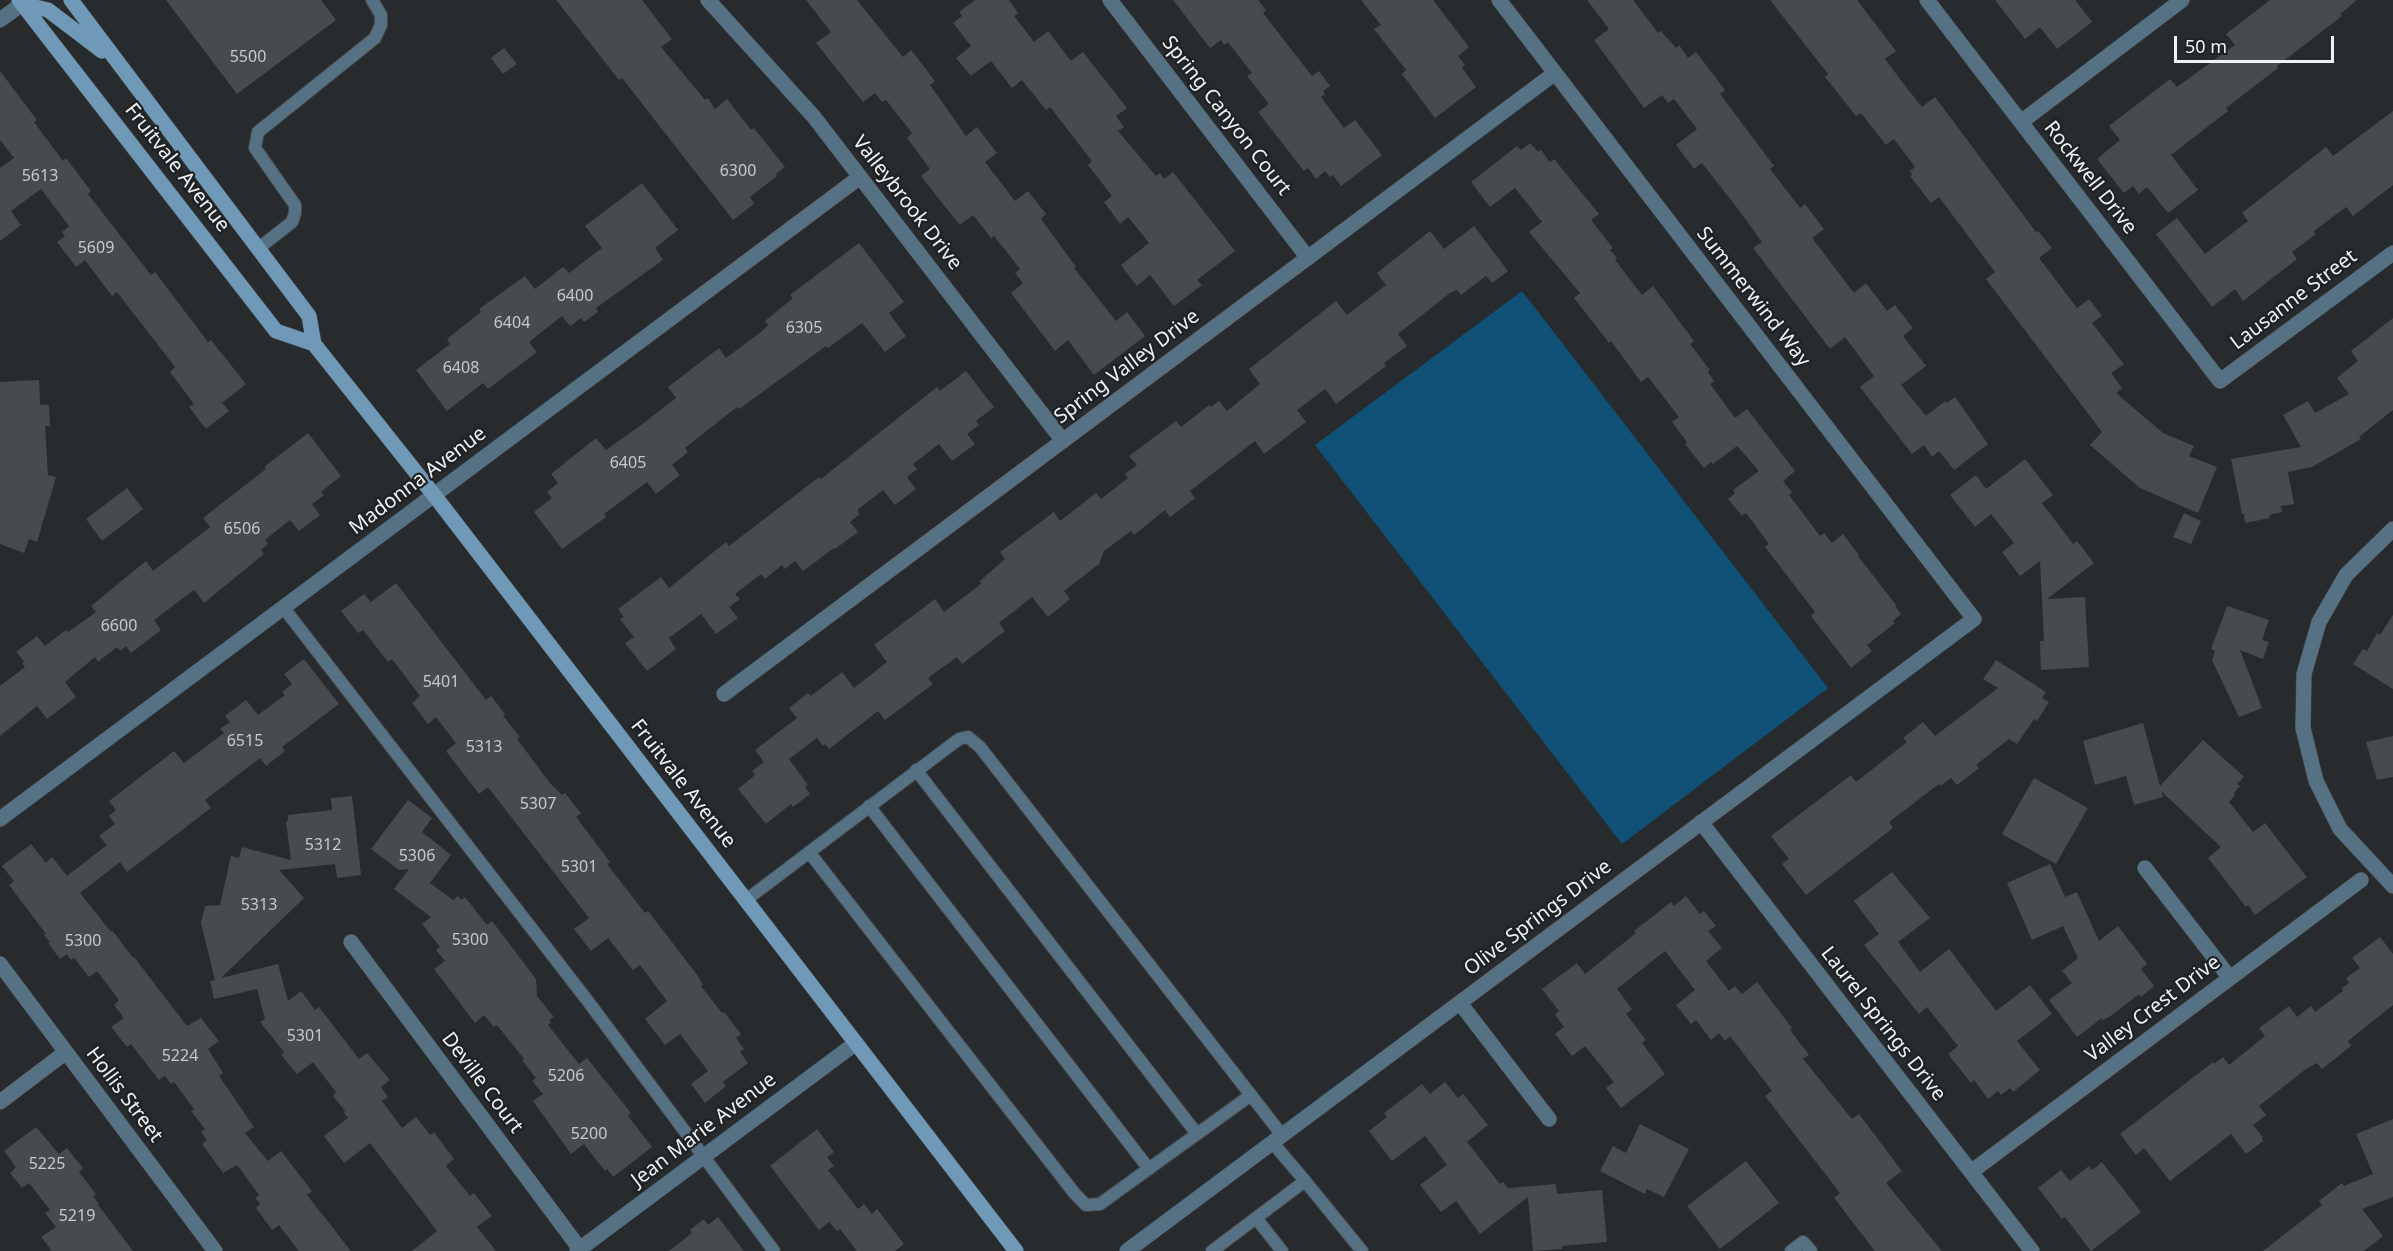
<!DOCTYPE html>
<style>
body{margin:0}
#map{position:relative;width:2393px;height:1251px;overflow:hidden;background:#272b2e;font-family:"Noto Sans",sans-serif}
canvas{display:block}
.scale{position:absolute;left:2174px;top:36px;width:160px;height:27px;box-sizing:border-box;border:3px solid #f0f3f5;border-top:0;padding-left:8px;font-size:18px;line-height:21px;white-space:nowrap;color:#f0f3f5;-webkit-text-stroke:4px #1d2225;paint-order:stroke}
</style>
<div id="map">
<canvas width="2393" height="1251"></canvas>
<div class="scale">50 m</div>
</div>
<script>
const c = document.querySelector('canvas').getContext('2d');
c.lineJoin = 'round';
function fillPath(path, color) { c.fillStyle = color; c.fill(path, 'evenodd'); }
const toPath = rows => new Path2D(rows.map(r => 'M' + r).join(''));
function strokePath(path, color, width, dash) { c.strokeStyle = color; c.lineWidth = width; c.lineCap = dash ? 'butt' : 'round'; c.setLineDash(dash || []); c.stroke(path); }
function label(font, color, halo, rows, align = 'center') {
  c.font = font + ' "Noto Sans",sans-serif'; c.lineWidth = 4.5; c.setLineDash([]); c.textBaseline = 'middle'; c.strokeStyle = halo; c.fillStyle = color; for (const [text, x, y, turn = 0] of rows) {
    c.save(); c.translate(x, y); c.rotate((+turn || 0) * Math.PI / 180); c.textAlign = isNaN(turn) ? turn : align; if (halo) c.strokeText(text, 0, 0); c.fillText(text, 0, 0); c.restore();
  }
}
fillPath(toPath([
 [1522,291,1828,688,1622,844,1315,445]
]), '#105177');
fillPath(toPath([
 [166,0,321,0,336,20,237,94],
 [556,0,642,0,672,39,661,47,705,100,708,98,715,109,727,99,751,130,754,128,785,167,776,174,777,176,750,197,754,204,733,220,622,78,619,80],
 [806,0,857,0,903,57,911,50,935,81,930,85,966,136,977,127,997,153,985,162,1015,201,1028,191,1046,214,1041,219,1076,267,1074,268,1116,321,1127,312,1145,336,1094,375,1068,340,1055,351,1011,293,1023,283,1015,273,1020,269,994,236,991,238,973,215,960,225,938,198,921,176,930,169,907,138,912,133,886,100,882,102,875,93,863,102,816,43,831,32],
 [975,0,1009,0,1018,13,1014,16,1034,42,1048,31,1071,61,1083,52,1127,108,1116,116,1124,127,1118,131,1156,176,1160,173,1164,179,1173,172,1235,251,1197,280,1202,285,1174,306,1150,275,1137,286,1121,265,1149,243,1128,217,1120,224,1104,202,1112,196,1088,165,1092,161,1050,107,1046,110,1022,80,1012,88,991,61,971,76,956,58,971,46,953,23,962,16,959,12],
 [1173,0,1258,0,1266,10,1263,13,1312,76,1319,71,1330,86,1323,91,1325,94,1321,97,1344,128,1355,120,1382,155,1341,186,1333,175,1330,177,1325,171,1316,179,1308,168,1304,171,1258,112,1269,104,1247,76,1252,73,1228,42,1224,45,1221,40,1210,48],
 [1361,0,1433,0,1469,47,1458,56,1465,65,1462,68,1476,87,1435,118,1402,74,1406,70,1374,29,1381,25],
 [1587,0,1633,0,1658,33,1661,31,1676,48,1679,45,1688,58,1696,52,1725,90,1720,94,1774,166,1770,169,1800,208,1805,204,1824,229,1812,238,1854,293,1866,283,1887,311,1895,305,1913,328,1903,336,1926,366,1901,385,1926,416,1945,401,1947,403,1955,397,1988,444,1954,470,1939,451,1932,457,1924,445,1912,454,1860,387,1874,376,1845,337,1830,349,1753,248,1762,242,1741,213,1702,163,1694,169,1676,145,1697,129,1674,99,1668,103,1662,95,1644,108,1594,40,1609,29],
 [1770,0,1857,0,1896,51,1885,59,1906,87,1922,107,1935,97,2036,232,2038,231,2052,248,2039,258,2077,308,2089,299,2102,316,2092,323,2124,364,2111,373,2122,388,2116,393,2163,433,2194,446,2189,456,2217,467,2198,513,2140,488,2090,445,2102,432,1986,279,1995,272,1939,197,1931,203,1910,176,1912,175,1910,171,1915,167,1894,139,1886,145,1861,113,1856,116,1825,77,1828,74],
 [1995,0,2075,0,2092,22,2057,49,2040,27,2025,39],
 [2270,0,2357,0,2340,14,2342,16,2277,66,2278,68,2226,108,2228,111,2171,155,2198,190,2168,213,2147,187,2139,194,2133,186,2124,193,2097,159,2120,140,2109,126,2170,79,2177,87,2235,45,2226,34],
 [504,48,517,64,503,74,491,58],
 [0,71,37,120,34,122,63,161,66,158,91,191,88,194,151,275,155,272,208,342,211,340,246,384,222,403,229,411,206,429,189,407,194,404,170,372,175,367,117,292,112,296,85,260,76,267,57,242,65,236,62,232,69,226,41,189,11,211,21,225,0,241,0,168,14,158,0,140],
 [2393,111,2393,185,2353,216,2346,207,2314,231,2316,234,2292,252,2297,259,2243,301,2235,289,2212,307,2156,234,2177,218,2205,254,2248,221,2242,213,2326,147,2333,156],
 [1530,143,1538,152,1541,150,1550,162,1554,159,1599,214,1591,220,1613,248,1610,250,1617,258,1615,260,1642,295,1653,286,1694,341,1690,344,1710,370,1708,372,1714,381,1710,384,1735,418,1747,409,1795,471,1783,481,1792,492,1789,495,1820,536,1824,533,1832,543,1843,534,1859,555,1858,556,1896,605,1895,606,1901,614,1893,621,1895,623,1867,645,1872,651,1851,668,1811,616,1815,612,1765,547,1769,544,1746,513,1742,516,1728,499,1735,493,1733,490,1759,471,1737,446,1713,464,1711,462,1704,468,1685,444,1687,442,1672,422,1679,417,1648,377,1641,382,1611,341,1609,343,1574,298,1580,293,1529,232,1542,222,1515,188,1490,207,1471,182,1517,146,1521,150],
 [642,183,678,230,655,248,663,260,596,308,598,312,584,322,581,318,570,326,562,316,529,342,537,352,488,389,483,383,447,411,416,370,450,344,447,339,481,312,479,309,525,276,535,289,563,267,569,273,602,248,585,226],
 [1474,226,1508,271,1492,283,1486,276,1461,295,1457,290,1450,293,1398,334,1407,346,1384,363,1386,366,1336,404,1325,389,1297,410,1306,422,1264,454,1255,441,1190,491,1195,498,1170,517,1165,510,1134,535,1131,531,1104,551,1099,564,1064,591,1070,599,1048,617,1032,597,999,623,1005,631,962,664,957,657,928,678,933,684,885,720,878,711,829,749,825,744,823,746,817,738,789,759,808,785,805,787,810,794,793,807,791,804,766,824,738,789,755,775,752,771,764,762,755,750,797,718,789,708,808,693,811,696,842,672,854,688,887,662,874,645,935,599,944,612,981,584,980,581,1005,559,1000,552,1054,512,1060,521,1096,493,1101,499,1128,478,1125,474,1137,465,1129,456,1176,421,1181,427,1209,405,1211,407,1219,401,1227,411,1260,384,1249,369,1336,301,1347,315,1386,285,1377,273,1430,231,1444,249],
 [859,243,904,302,889,313,906,336,885,352,862,323,828,348,826,346,739,409,737,407,685,448,688,452,672,465,680,475,656,494,647,482,604,514,606,517,562,549,534,512,552,498,547,492,558,483,551,474,596,438,606,450,641,425,676,398,668,387,719,348,726,358,761,332,768,325,765,321,793,298,790,295],
 [2393,318,2393,410,2359,437,2361,439,2312,467,2288,472,2294,504,2281,506,2282,512,2269,515,2270,518,2245,523,2244,514,2242,514,2231,459,2301,447,2283,415,2308,401,2315,413,2349,394,2337,378,2358,361,2351,351],
 [966,371,994,407,976,421,979,425,967,434,975,444,952,461,939,444,913,464,917,469,907,477,916,489,895,505,883,490,857,510,860,514,850,522,858,532,835,549,834,548,803,571,795,561,785,569,782,565,765,579,761,574,735,594,740,599,729,607,738,618,716,634,701,614,669,638,676,649,647,671,625,643,634,637,620,619,624,617,618,609,661,577,669,588,726,542,729,546,819,477,821,479,937,387,940,391],
 [39,380,40,405,49,405,50,426,45,426,48,475,56,477,37,542,29,539,24,553,0,544,0,382],
 [308,433,341,476,321,492,324,495,312,504,320,515,299,531,290,520,265,540,268,544,261,550,264,554,204,603,194,590,154,620,161,630,131,653,126,646,120,651,117,647,98,662,95,657,65,682,76,697,47,719,37,706,0,736,0,686,25,667,22,663,24,661,16,652,37,636,45,646,66,630,68,632,96,612,91,606,146,561,153,571,209,528,210,527,203,518,266,469,264,467],
 [2025,459,2053,495,2042,503,2073,544,2077,541,2094,563,2047,599,2085,597,2089,667,2041,670,2040,641,2044,641,2040,561,2020,576,2002,552,2014,543,1991,514,1975,527,1950,495,1976,475,1986,489],
 [127,488,143,509,102,541,86,519],
 [2184,513,2201,521,2191,544,2173,537],
 [396,583,486,700,491,696,505,714,503,716,520,737,517,739,550,783,562,795,565,793,581,813,576,817,610,862,607,864,645,913,648,911,698,976,703,985,701,986,722,1013,724,1012,741,1034,736,1038,744,1049,740,1052,748,1063,723,1082,726,1086,705,1103,691,1084,708,1071,680,1034,665,1045,645,1019,667,1001,640,965,633,970,608,938,591,951,574,929,589,918,488,787,479,794,446,751,456,743,436,717,428,724,412,703,420,696,392,659,388,662,363,630,358,633,341,611,364,594,371,602],
 [2227,606,2269,620,2262,640,2269,642,2263,659,2240,650,2262,708,2239,717,2212,660,2215,651,2211,649],
 [2393,615,2393,689,2353,664,2363,649,2367,651,2377,633,2380,635],
 [304,659,339,704,282,747,285,751,266,766,260,758,205,800,211,808,127,872,120,862,80,893,111,932,113,931,133,958,134,957,187,1026,201,1018,219,1041,208,1049,223,1073,219,1076,254,1127,245,1133,268,1161,281,1151,312,1191,307,1195,351,1251,299,1251,279,1225,272,1230,256,1208,260,1204,255,1198,259,1195,237,1165,223,1173,202,1144,207,1140,201,1132,205,1129,191,1111,194,1109,174,1082,171,1084,165,1076,159,1080,131,1044,127,1047,111,1027,124,1018,114,1005,119,1000,97,971,89,977,74,958,71,960,67,954,60,959,48,943,50,942,44,935,46,934,9,885,14,881,2,866,31,844,46,863,52,857,67,876,107,845,99,836,115,824,109,816,116,810,109,801,174,751,184,763,224,733,220,729,230,722,225,716,246,700,258,715,285,695,282,692,292,684,284,674],
 [1996,660,2046,692,2042,698,2049,702,2037,721,2034,719,2017,744,2009,739,1976,765,1979,768,1957,785,1951,778,1940,786,1939,784,1889,822,1893,828,1806,895,1782,864,1789,859,1771,836,1851,775,1856,782,1907,742,1903,738,1923,722,1935,736,1998,688,1983,679],
 [2143,723,2160,786,2203,740,2244,777,2237,784,2240,786,2234,793,2235,795,2229,802,2253,832,2265,823,2307,877,2255,915,2248,905,2246,907,2208,858,2221,847,2161,791,2163,797,2134,805,2126,776,2095,785,2083,741],
 [2393,736,2393,777,2377,780,2366,742],
 [2034,778,2088,808,2056,864,2002,834],
 [352,796,361,875,337,878,335,864,279,870,304,898,221,978,278,964,288,1001,301,991,315,1010,319,1007,359,1059,367,1053,390,1080,381,1087,388,1097,382,1101,402,1128,416,1117,430,1135,434,1132,454,1159,446,1166,470,1196,474,1193,492,1216,477,1227,496,1251,412,1251,437,1231,370,1143,344,1163,324,1136,348,1118,344,1113,345,1111,333,1096,336,1092,313,1062,297,1074,281,1055,284,1052,260,1022,265,1019,257,989,214,999,210,981,215,980,201,923,205,906,220,905,231,856,239,858,242,847,291,860,286,821,288,821,288,815,332,810,331,798],
 [408,800,432,818,422,832,451,855,430,883,453,900,458,896,461,900,465,897,487,925,492,921,536,979,537,996,554,1017,549,1020,551,1023,548,1025,579,1064,587,1058,631,1113,628,1116,652,1147,613,1177,607,1169,605,1171,584,1144,571,1154,533,1101,543,1094,532,1081,536,1078,522,1060,524,1059,497,1025,494,1027,484,1015,475,1023,434,969,445,961,436,950,440,947,422,924,431,917,394,889,409,869,399,870,371,849],
 [2050,864,2065,897,2077,892,2099,941,2118,926,2147,964,2141,969,2154,986,2141,997,2139,994,2112,1015,2103,1020,2102,1018,2077,1037,2049,1000,2072,983,2062,971,2078,958,2063,926,2032,940,2007,883],
 [1892,872,1930,918,1898,942,1920,972,1949,949,1996,1011,2030,985,2052,1014,2017,1041,2040,1070,2013,1092,2010,1088,2001,1095,1998,1091,1988,1099,1974,1080,1971,1083,1948,1054,1958,1046,1927,1007,1919,1014,1864,945,1879,934,1854,901],
 [1686,896,1700,914,1704,911,1716,926,1708,931,1722,948,1706,961,1729,991,1735,986,1742,994,1757,982,1792,1028,1790,1030,1809,1055,1803,1059,1852,1119,1859,1114,1902,1171,1886,1183,1942,1251,1875,1251,1834,1198,1840,1193,1765,1096,1772,1091,1730,1036,1725,1041,1719,1033,1711,1040,1696,1020,1691,1024,1676,1005,1695,990,1665,951,1617,989,1632,1009,1626,1014,1646,1040,1642,1043,1665,1074,1621,1108,1606,1088,1614,1082,1585,1046,1572,1056,1555,1034,1564,1027,1555,1015,1559,1011,1542,989,1577,963,1585,974,1636,933,1634,931,1671,902,1674,906],
 [2380,937,2393,954,2393,1005,2348,1041,2351,1046,2322,1069,2317,1063,2306,1069,2259,1106,2266,1115,2253,1125,2263,1137,2262,1138,2263,1141,2246,1154,2231,1134,2170,1181,2144,1148,2136,1155,2120,1134,2213,1062,2214,1064,2223,1057,2229,1065,2265,1036,2259,1028,2289,1006,2297,1017,2311,1006,2315,1012,2343,991,2342,988,2349,983,2346,978,2360,968,2352,958],
 [1445,1082,1458,1098,1463,1094,1488,1125,1467,1142,1500,1184,1503,1182,1508,1188,1556,1184,1557,1194,1602,1190,1607,1242,1562,1246,1562,1249,1533,1251,1528,1197,1480,1234,1456,1201,1441,1212,1420,1185,1447,1165,1425,1136,1392,1161,1369,1131,1387,1117,1384,1113,1422,1084,1430,1094],
 [2393,1119,2393,1197,2362,1209,2383,1236,2364,1251,2263,1251,2322,1205,2319,1201,2342,1183,2344,1186,2373,1174,2356,1134],
 [1640,1124,1689,1149,1664,1197,1647,1189,1645,1194,1600,1171,1613,1146,1626,1153],
 [36,1127,59,1154,67,1148,83,1168,79,1172,96,1194,93,1196,99,1204,98,1205,133,1251,52,1251,41,1237,56,1227,45,1213,50,1210,29,1183,22,1188,10,1173,16,1167,4,1151],
 [817,1129,834,1152,827,1157,834,1166,828,1170,858,1209,864,1204,872,1214,877,1209,904,1244,895,1251,857,1251,840,1229,837,1231,829,1222,819,1230,770,1166],
 [1746,1161,1779,1203,1720,1249,1687,1206],
 [2102,1162,2141,1212,2091,1251,2065,1217,2062,1219,2038,1188,2061,1170,2070,1181,2089,1166,2092,1170],
 [718,1217,744,1251,669,1251,692,1233,690,1230,704,1219,708,1225]
]), '#474b4f');
const lane = toPath([
 [259,248,292,222,295,213,295,205,255,148,258,132,375,38,381,25,381,15,372,0],
 [283,607,587,1000,774,1251],
 [916,770,1197,1134],
 [869,806,1149,1169],
 [809,852,1075,1194,1086,1205,1100,1204,1251,1095],
 [746,900,959,739,968,737,980,747,1282,1135],
 [1272,1142,1305,1181],
 [1256,1218,1282,1251],
 [1212,1251,1305,1181,1362,1251],
 [1791,1251,1803,1242,1811,1251]
]);
const street = toPath([
 [708,0,814,117,1063,441],
 [1110,0,1308,258],
 [1927,0,2220,381,2393,253],
 [0,20,22,4],
 [2021,122,2182,0],
 [2393,529,2346,575,2319,622,2304,674,2303,728,2316,781,2340,829,2393,886],
 [724,694,1555,73],
 [0,819,860,177],
 [1701,822,2032,1251],
 [2145,868,2230,978],
 [351,942,580,1249],
 [0,964,215,1251],
 [1460,1003,1549,1119],
 [0,1102,66,1052],
 [1971,1172,2361,880],
 [577,1251,856,1043],
 [1127,1251,1974,619,1499,0]
]);
const secondary = toPath([
 [19,0,276,331,314,344],
 [71,0,309,316,314,344,434,495,1016,1251],
 [22,4,48,10,102,51]
]);
strokePath(lane, '#43474a', 14);
strokePath(street, '#43474a', 16);
strokePath(secondary, '#43474a', 16);
strokePath(lane, '#577184', 12);
strokePath(street, '#577184', 15);
strokePath(secondary, '#6f99b7', 15);
label('16px', '#c6c9cc', null, [
 ["5500",248,57],
 ["6300",738,171],
 ["5613",40,176],
 ["5609",96,248],
 ["6400",575,296],
 ["6404",512,323],
 ["6305",804,328],
 ["6408",461,368],
 ["6405",628,463],
 ["6506",242,529],
 ["6600",119,626],
 ["5401",441,682],
 ["6515",245,741],
 ["5313",484,747],
 ["5307",538,804],
 ["5312",323,845],
 ["5306",417,856],
 ["5301",579,867],
 ["5313",259,905],
 ["5300",470,940],
 ["5300",83,941],
 ["5301",305,1036],
 ["5224",180,1056],
 ["5206",566,1076],
 ["5200",589,1134],
 ["5225",47,1164],
 ["5219",77,1216]
]);
label('20px', '#f0f3f5', '#1d2225', [
 ["Spring Canyon Court",1226,116,52],
 ["Fruitvale Avenue",177,168,52],
 ["Rockwell Drive",2090,178,52],
 ["Valleybrook Drive",907,203,52],
 ["Summerwind Way",1753,297,52],
 ["Lausanne Street",2294,300,-37],
 ["Spring Valley Drive",1127,367,-37],
 ["Madonna Avenue",418,481,-37],
 ["Fruitvale Avenue",683,784,52],
 ["Olive Springs Drive",1538,918,-37],
 ["Valley Crest Drive",2153,1009,-37],
 ["Laurel Springs Drive",1883,1024,52],
 ["Deville Court",482,1083,53],
 ["Hollis Street",124,1095,53],
 ["Jean Marie Avenue",704,1130,-37]
]);
</script>
